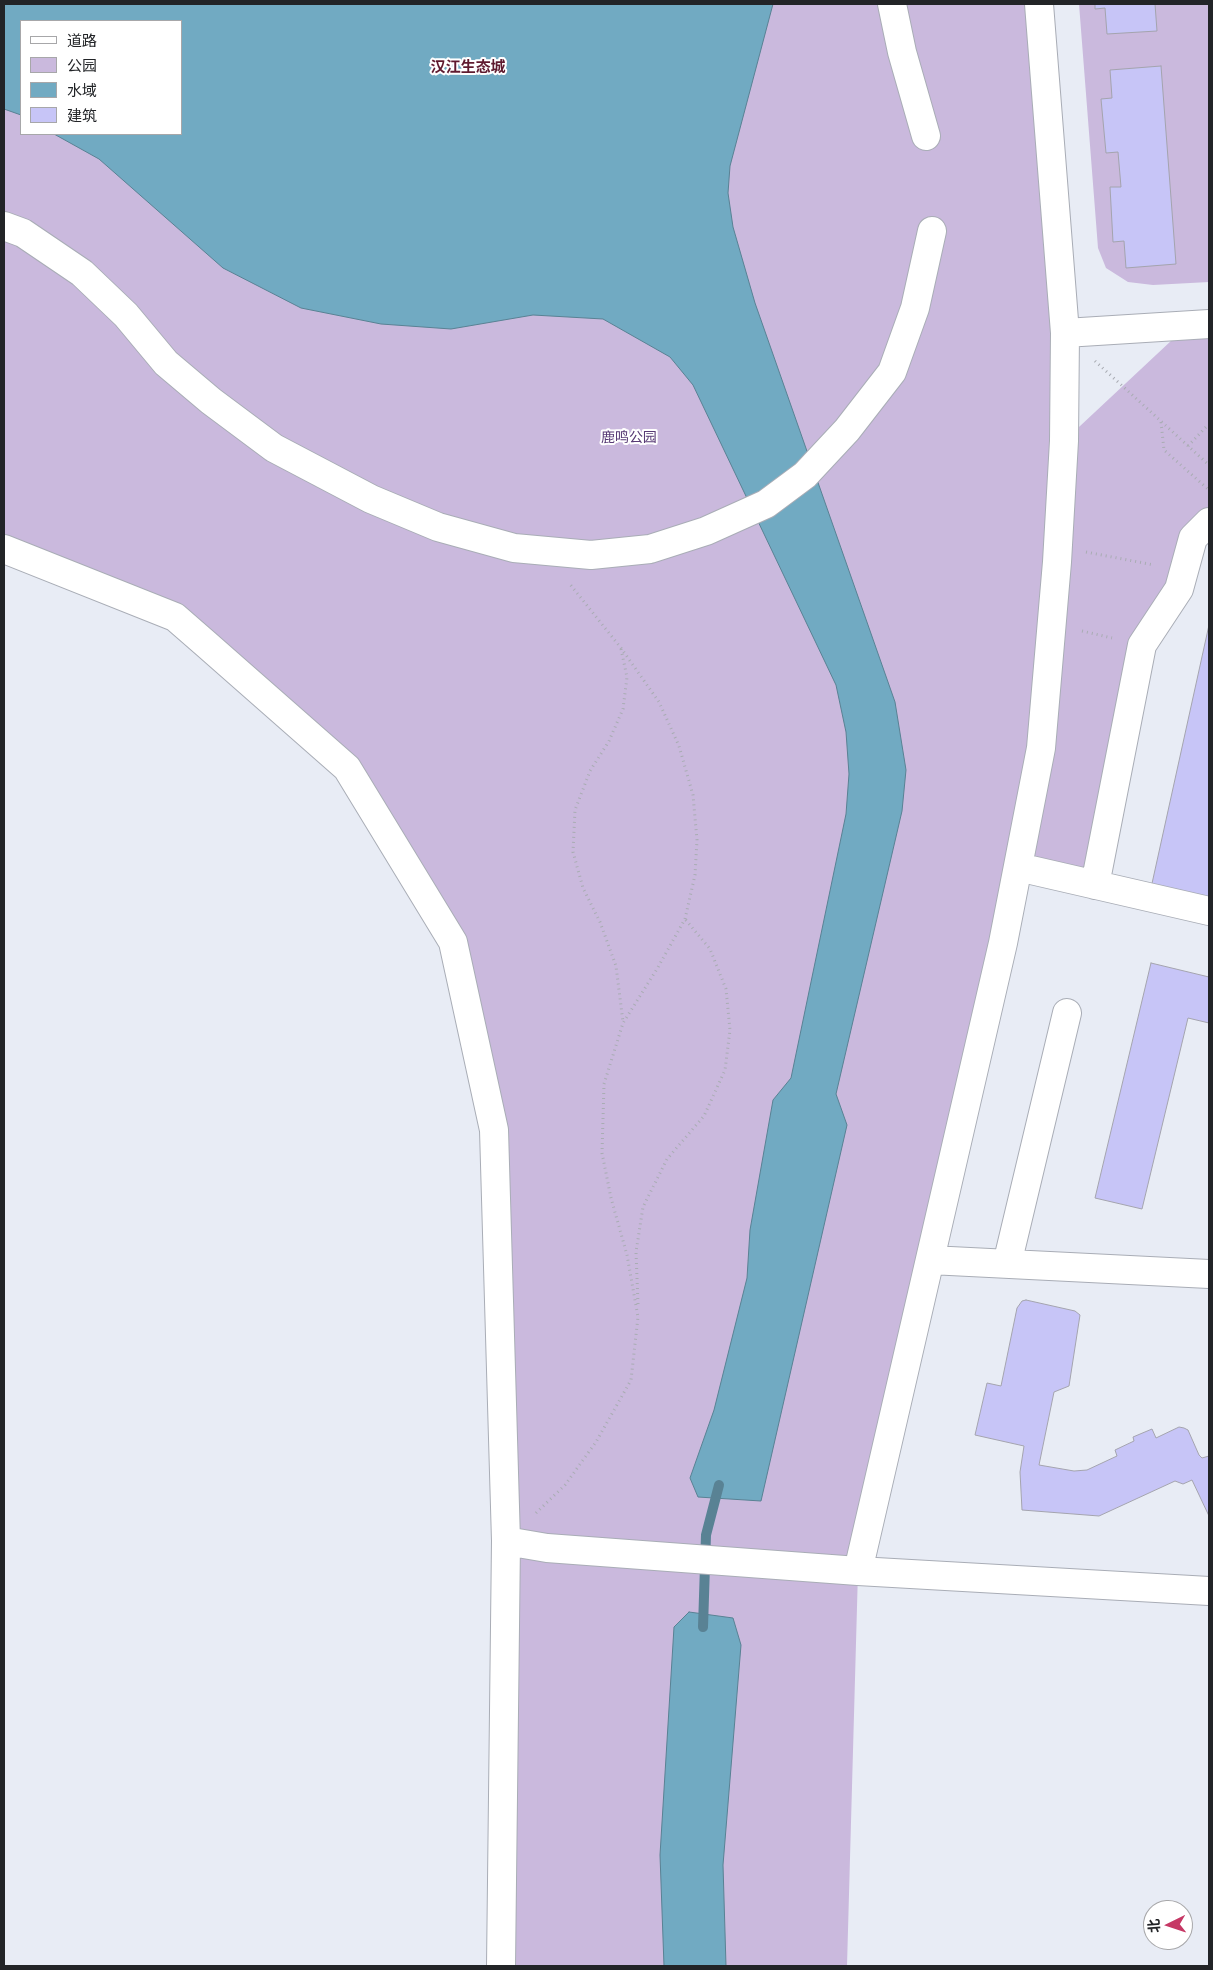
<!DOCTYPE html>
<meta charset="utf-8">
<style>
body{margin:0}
#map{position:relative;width:1213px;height:1970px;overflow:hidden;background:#e8ecf5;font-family:Montserrat,"Noto Sans SC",sans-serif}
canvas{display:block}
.frame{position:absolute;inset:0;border:5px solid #222427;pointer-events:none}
.legend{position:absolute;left:20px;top:20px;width:162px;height:115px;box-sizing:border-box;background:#fff;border:1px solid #a7a7a9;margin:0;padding:6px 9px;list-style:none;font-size:15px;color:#222427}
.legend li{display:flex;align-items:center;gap:10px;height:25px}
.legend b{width:25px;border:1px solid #a7a7a9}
.north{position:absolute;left:1143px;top:1900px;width:50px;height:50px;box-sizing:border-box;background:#fff;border:1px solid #a7a7a9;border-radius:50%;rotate:266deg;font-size:14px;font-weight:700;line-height:20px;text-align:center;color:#222427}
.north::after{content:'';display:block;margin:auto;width:18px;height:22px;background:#c63865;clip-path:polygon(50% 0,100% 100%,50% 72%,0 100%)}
</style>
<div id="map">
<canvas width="1213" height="1970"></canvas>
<div class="frame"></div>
<ul class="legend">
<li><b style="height:6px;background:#fff"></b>道路</li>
<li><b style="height:14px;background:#cab9dd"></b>公园</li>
<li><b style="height:14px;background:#71aac2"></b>水域</li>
<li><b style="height:14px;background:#c7c5f7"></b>建筑</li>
</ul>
<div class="north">北</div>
</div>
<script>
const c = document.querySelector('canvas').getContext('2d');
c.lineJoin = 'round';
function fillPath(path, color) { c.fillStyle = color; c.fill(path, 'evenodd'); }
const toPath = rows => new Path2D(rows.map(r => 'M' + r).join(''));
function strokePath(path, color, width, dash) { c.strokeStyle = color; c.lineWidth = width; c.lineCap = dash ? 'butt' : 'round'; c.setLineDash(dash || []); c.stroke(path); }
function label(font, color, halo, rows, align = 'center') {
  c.font = font + ' Montserrat,"Noto Sans SC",sans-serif'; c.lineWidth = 4; c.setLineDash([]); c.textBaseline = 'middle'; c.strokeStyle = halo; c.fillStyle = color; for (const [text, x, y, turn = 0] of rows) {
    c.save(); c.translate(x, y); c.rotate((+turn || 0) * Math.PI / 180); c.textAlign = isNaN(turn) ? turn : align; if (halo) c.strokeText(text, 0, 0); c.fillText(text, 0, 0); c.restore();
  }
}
fillPath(toPath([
 [4,4,1039,4,1064,441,1187,326,1209,324,1209,522,1142,645,1095,885,1018,867,858,1571,847,1966,501,1966,494,1130,453,943,347,768,206,644,4,549],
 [21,21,181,21,181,134,21,134],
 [1079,4,1209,4,1209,282,1153,285,1128,282,1106,268,1098,248]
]), '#cab9dd');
const water = toPath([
 [4,4,773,4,730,166,728,193,733,227,755,303,895,702,906,770,902,811,836,1094,847,1125,761,1501,698,1497,690,1478,714,1410,747,1278,750,1230,773,1100,791,1078,846,814,849,774,846,732,836,685,693,385,670,357,603,319,533,315,451,329,381,324,301,308,223,268,99,159,54,134,181,134,181,21,21,21,21,115,4,109,4,4],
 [689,1612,733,1618,741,1645,723,1865,726,1966,664,1966,660,1855,674,1627,689,1612]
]);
fillPath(water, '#71aac2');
strokePath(water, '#598294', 1);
strokePath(toPath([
 [703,1627,706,1535,719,1485]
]), '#598294', 10);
const building = toPath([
 [1095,4,1155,4,1157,31,1107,34,1105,8,1095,9,1095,4],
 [1161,66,1176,264,1126,268,1124,241,1113,242,1110,187,1121,187,1118,152,1106,153,1101,99,1112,98,1110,70,1161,66],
 [1209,625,1209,902,1151,888,1209,625],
 [1151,963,1209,977,1209,1023,1188,1018,1142,1209,1095,1198,1151,963],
 [1026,1300,1075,1311,1080,1315,1069,1386,1054,1392,1039,1465,1074,1471,1087,1470,1117,1456,1115,1450,1134,1441,1133,1437,1152,1429,1156,1438,1179,1427,1184,1428,1188,1430,1199,1455,1202,1458,1209,1456,1209,1516,1192,1480,1183,1484,1175,1481,1099,1516,1022,1510,1020,1472,1024,1446,975,1435,987,1383,1001,1386,1017,1308,1022,1301,1026,1300]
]);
fillPath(building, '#c7c5f7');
strokePath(building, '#a4a4ae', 1);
const minor = toPath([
 [892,4,902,52,926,136],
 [1039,4,1065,333,1209,324],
 [4,226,23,233,82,273,126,315,166,363,211,401,274,448,371,499,438,527,514,548,591,555,650,549,706,531,766,504,805,475,847,430,892,372,915,308,932,231],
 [4,549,175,617,206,644,347,768,453,942,494,1130,506,1541,501,1966],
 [1018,867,1209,911],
 [1095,885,1142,645,1179,589,1193,538,1209,522],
 [930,1260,1209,1274],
 [1007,1264,1067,1013],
 [506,1541,547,1548,858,1571,1209,1591],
 [858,1571,1003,943,1041,748,1057,562,1064,441,1065,333]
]);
strokePath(minor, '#a9adb6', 30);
strokePath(toPath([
 [1095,361,1209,465],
 [1161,422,1164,450,1209,490],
 [1188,446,1206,427],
 [1086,552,1154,565],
 [1082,631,1112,638],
 [621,649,627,677,623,709,609,741,590,771,575,810,573,852,583,888,600,922,616,966,623,1022],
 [638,1304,636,1252,643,1207,667,1159,704,1116,725,1070,730,1030,726,989,710,949,685,919],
 [536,1513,565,1485,596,1442,631,1380,638,1317,627,1255,611,1198,602,1153,604,1084,623,1023,657,969,685,919,695,875,697,840,693,795,679,746,659,702,621,648,569,583]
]), '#a9acb3', 3, [1, 4]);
strokePath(minor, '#fff', 28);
label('14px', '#583b75', '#fff', [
 ["鹿鸣公园",629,438]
]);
label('bold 15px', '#5f1a2f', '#fff', [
 ["汉江生态城",468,68]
]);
</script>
